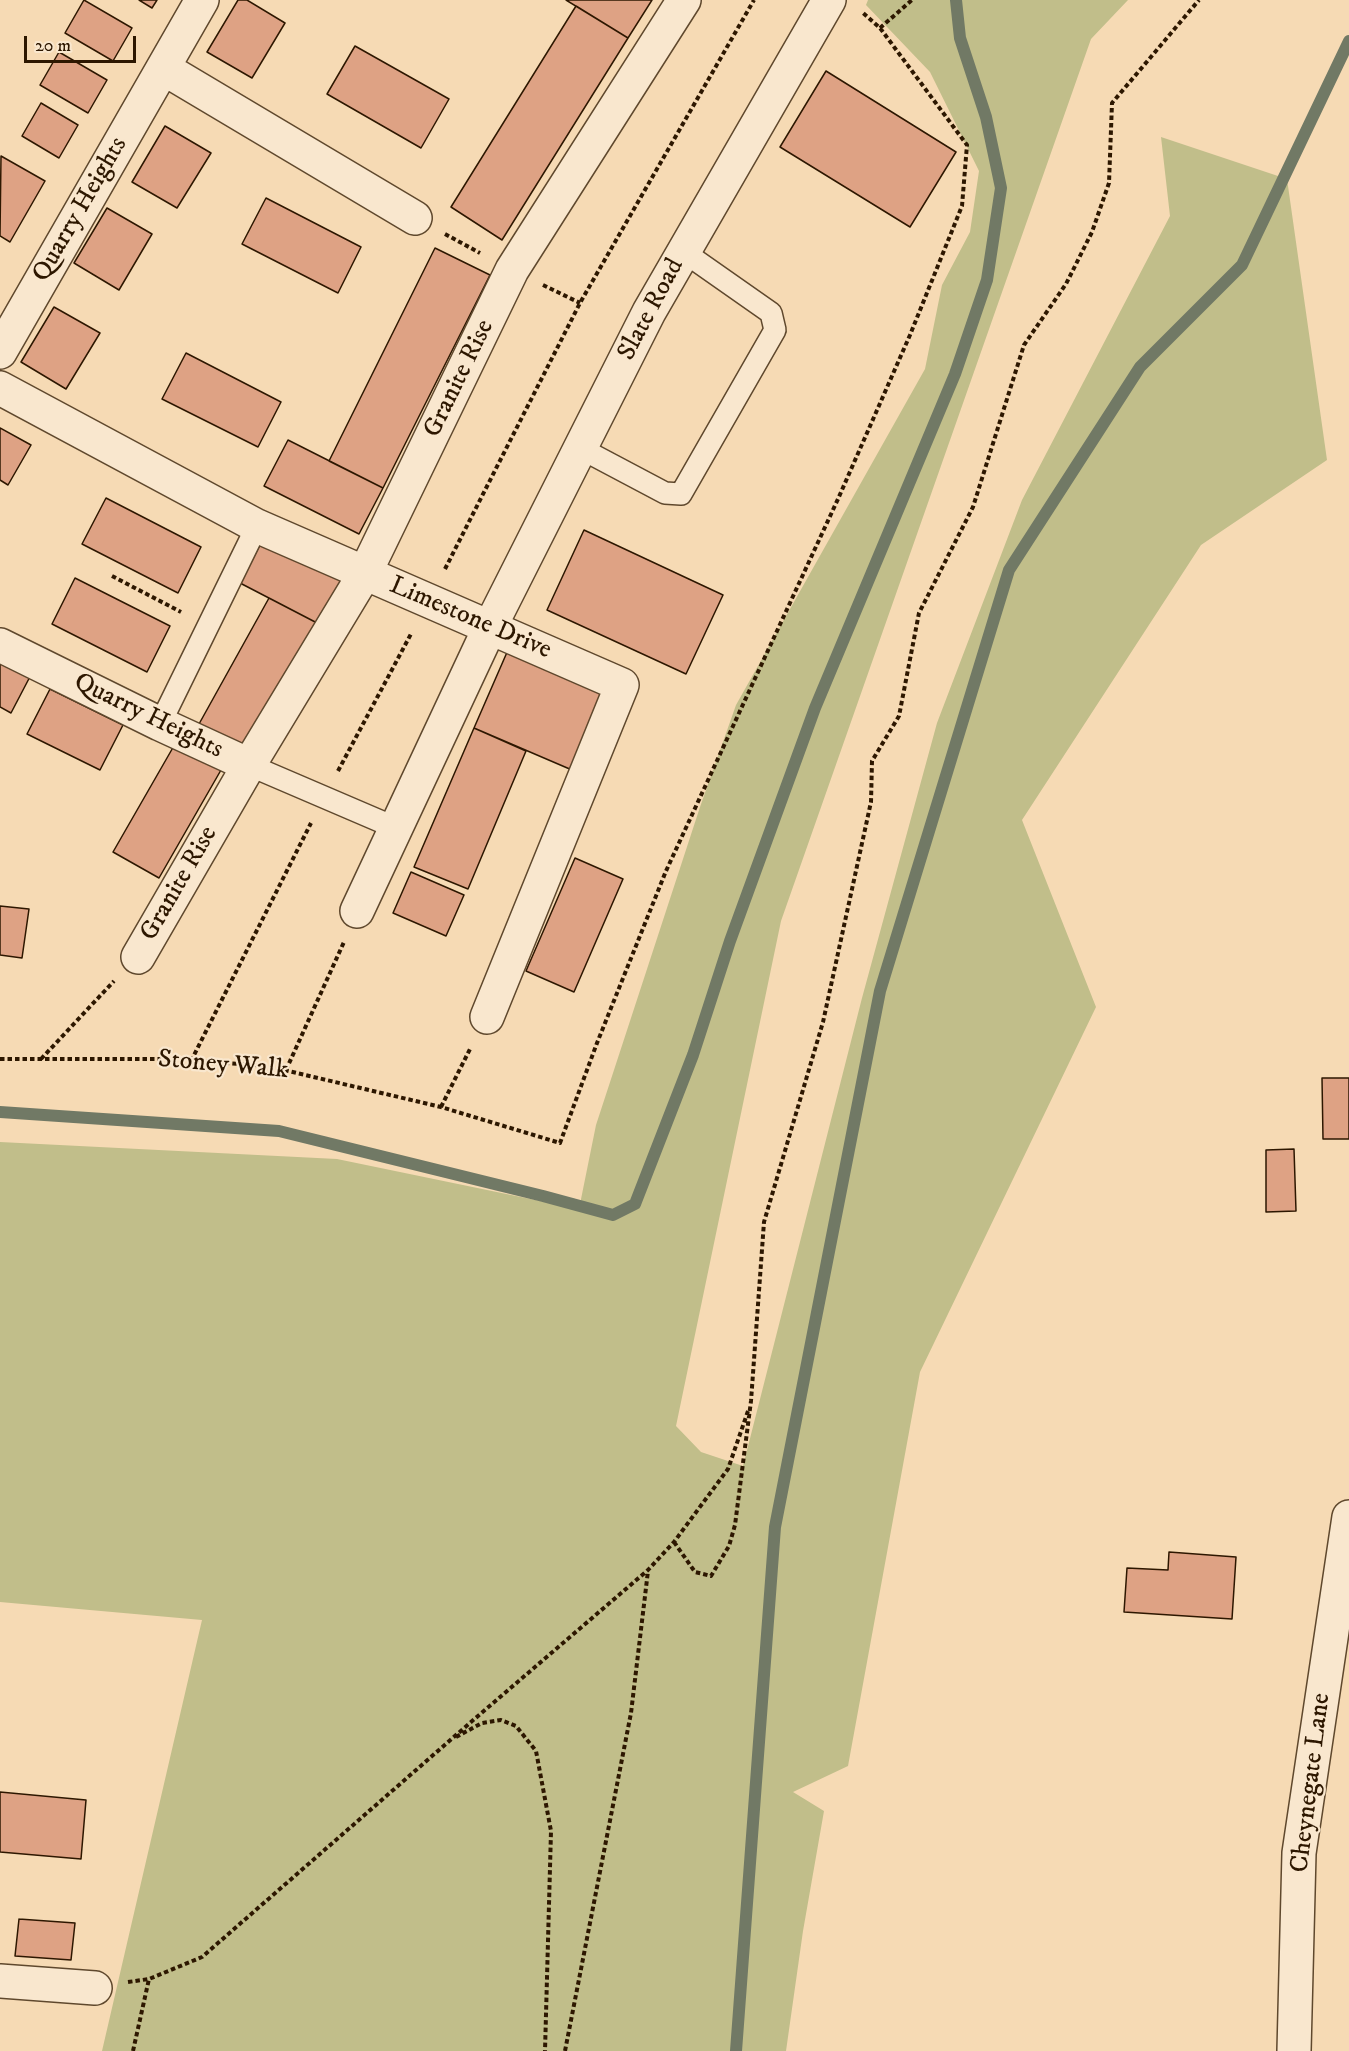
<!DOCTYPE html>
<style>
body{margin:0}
#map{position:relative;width:1349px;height:2051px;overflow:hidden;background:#f6dab4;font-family:"IM FELL DW Pica",serif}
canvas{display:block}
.scale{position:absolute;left:24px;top:36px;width:112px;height:27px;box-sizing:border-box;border:3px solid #2d1700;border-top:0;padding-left:8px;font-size:18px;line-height:21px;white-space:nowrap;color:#2d1700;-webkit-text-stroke:4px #f9e7ce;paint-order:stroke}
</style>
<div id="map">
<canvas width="1349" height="2051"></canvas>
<div class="scale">20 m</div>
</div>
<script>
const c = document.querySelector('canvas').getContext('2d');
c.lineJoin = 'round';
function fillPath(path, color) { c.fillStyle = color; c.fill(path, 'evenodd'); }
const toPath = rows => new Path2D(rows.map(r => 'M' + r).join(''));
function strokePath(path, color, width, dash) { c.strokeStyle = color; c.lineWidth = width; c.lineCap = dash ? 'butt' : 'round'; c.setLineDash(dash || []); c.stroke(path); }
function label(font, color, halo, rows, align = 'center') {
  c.font = font + ' "IM FELL DW Pica",serif'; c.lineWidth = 4.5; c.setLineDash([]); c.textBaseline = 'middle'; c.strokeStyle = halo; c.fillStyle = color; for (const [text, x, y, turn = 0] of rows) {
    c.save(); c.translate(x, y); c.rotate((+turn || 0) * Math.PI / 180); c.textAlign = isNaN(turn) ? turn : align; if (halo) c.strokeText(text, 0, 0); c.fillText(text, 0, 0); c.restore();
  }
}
fillPath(toPath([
 [868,0,1128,0,1091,39,781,921,676,1426,701,1452,743,1466,862,998,937,723,1022,500,1170,216,1161,137,1287,179,1327,460,1201,545,1022,820,1096,1007,920,1372,848,1766,793,1792,824,1811,803,1931,786,2051,102,2051,202,1620,0,1602,0,1142,337,1159,579,1209,596,1125,700,807,736,705,925,369,942,285,970,232,979,171,930,72,866,5]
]), '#c1be8a');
strokePath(toPath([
 [0,1112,279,1131,543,1196,613,1215,635,1204,693,1055,730,941,815,708,955,374,987,280,1001,188,986,117,960,38,956,0],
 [736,2051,775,1527,880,991,1009,570,1140,367,1242,265,1349,41]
]), '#717965', 12);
const building = toPath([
 [84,0,132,28,113,61,65,33,84,0],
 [139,0,157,0,152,8,139,0],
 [238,0,247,0,285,23,252,78,207,52,238,0],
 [566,0,652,0,628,38,566,0],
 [576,6,628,38,502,240,451,207,576,6],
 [355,46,449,99,421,148,327,94,355,46],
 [59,52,107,80,88,113,40,85,59,52],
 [826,71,956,152,910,227,780,147,826,71],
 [41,103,78,125,59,158,22,136,41,103],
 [165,126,211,153,177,208,132,182,165,126],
 [1,156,45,181,10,242,0,236,1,156],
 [266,198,361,247,338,293,242,244,266,198],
 [107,208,152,234,119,290,74,263,107,208],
 [435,248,490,275,383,488,329,461,435,248],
 [54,307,100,333,66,389,21,362,54,307],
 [186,353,281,402,258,447,162,399,186,353],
 [0,428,31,445,8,485,0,480,0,428],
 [288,440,383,488,359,534,264,486,288,440],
 [106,498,201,547,178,593,82,544,106,498],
 [584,530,723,595,686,674,547,610,584,530],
 [264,537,343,578,319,624,240,583,264,537],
 [75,578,170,626,147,672,52,624,75,578],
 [269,598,319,624,247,751,199,724,269,598],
 [508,650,606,692,572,770,474,728,508,650],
 [0,652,34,669,11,713,0,707,0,652],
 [50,689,123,725,100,770,27,734,50,689],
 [474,728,526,751,468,889,414,867,474,728],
 [175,744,221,770,159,878,113,852,175,744],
 [575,858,623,879,574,992,526,971,575,858],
 [411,872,464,895,446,936,393,913,411,872],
 [0,906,29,909,22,958,0,955,0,906],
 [1322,1078,1349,1078,1349,1139,1323,1139,1322,1078],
 [1294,1149,1296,1211,1266,1212,1266,1150,1294,1149],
 [1169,1552,1236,1557,1232,1619,1124,1612,1127,1568,1168,1570,1169,1552],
 [0,1792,86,1800,81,1859,0,1852,0,1792],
 [19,1919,75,1923,71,1960,15,1956,19,1919]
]);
fillPath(building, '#dea284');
strokePath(building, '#2d1700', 1.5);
const lane = toPath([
 [580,448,665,493,681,494,775,330,771,313,684,252],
 [160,724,257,526],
 [249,765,396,828]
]);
const street = toPath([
 [163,68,415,218],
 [0,352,202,0],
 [0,388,257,526,622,685,487,1017],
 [0,645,160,724,249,765,138,957],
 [249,765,365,573,512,270,684,0],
 [357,911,490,627,649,312,829,0],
 [0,1981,95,1988],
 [1294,2051,1299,1853,1349,1517]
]);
strokePath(lane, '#5f482d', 24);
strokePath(street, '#5f482d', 36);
strokePath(toPath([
 [880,28,912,0],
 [445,234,480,253],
 [543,285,580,303],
 [445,569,580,303,754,0],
 [112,576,181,612],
 [338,771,412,632],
 [0,1059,174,1059,267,1066,441,1107,560,1143,597,1043,666,871,838,499,910,335,962,206,967,145,880,28,863,13],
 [41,1059,114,981],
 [191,1061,311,823],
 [286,1070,344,942],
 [441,1107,471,1047],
 [674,1542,695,1572,711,1576,729,1546,735,1525,751,1401,764,1222,823,1022,871,802,872,761,899,716,919,613,973,507,1024,345,1066,284,1092,232,1109,183,1112,103,1199,0],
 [456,1737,482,1723,501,1720,516,1726,536,1751,551,1831,545,2051],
 [128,1982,149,1979,202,1957,471,1722,648,1570,674,1542,728,1469,748,1411],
 [133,2051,149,1979],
 [565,2051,631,1713,648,1571]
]), '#2d1700', 4, [4.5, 3]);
strokePath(lane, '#f9e7ce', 21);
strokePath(street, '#f9e7ce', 33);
label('26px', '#2d1700', '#f9e7ce', [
 ["Quarry Heights",81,210,-60],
 ["Slate Road",652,310,-62],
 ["Granite Rise",460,379,-64],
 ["Limestone Drive",470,619,23],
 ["Quarry Heights",148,717,26],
 ["Granite Rise",180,884,-60],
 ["Stoney Walk",223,1066,5],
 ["Cheynegate Lane",1312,1783,-83]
]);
</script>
